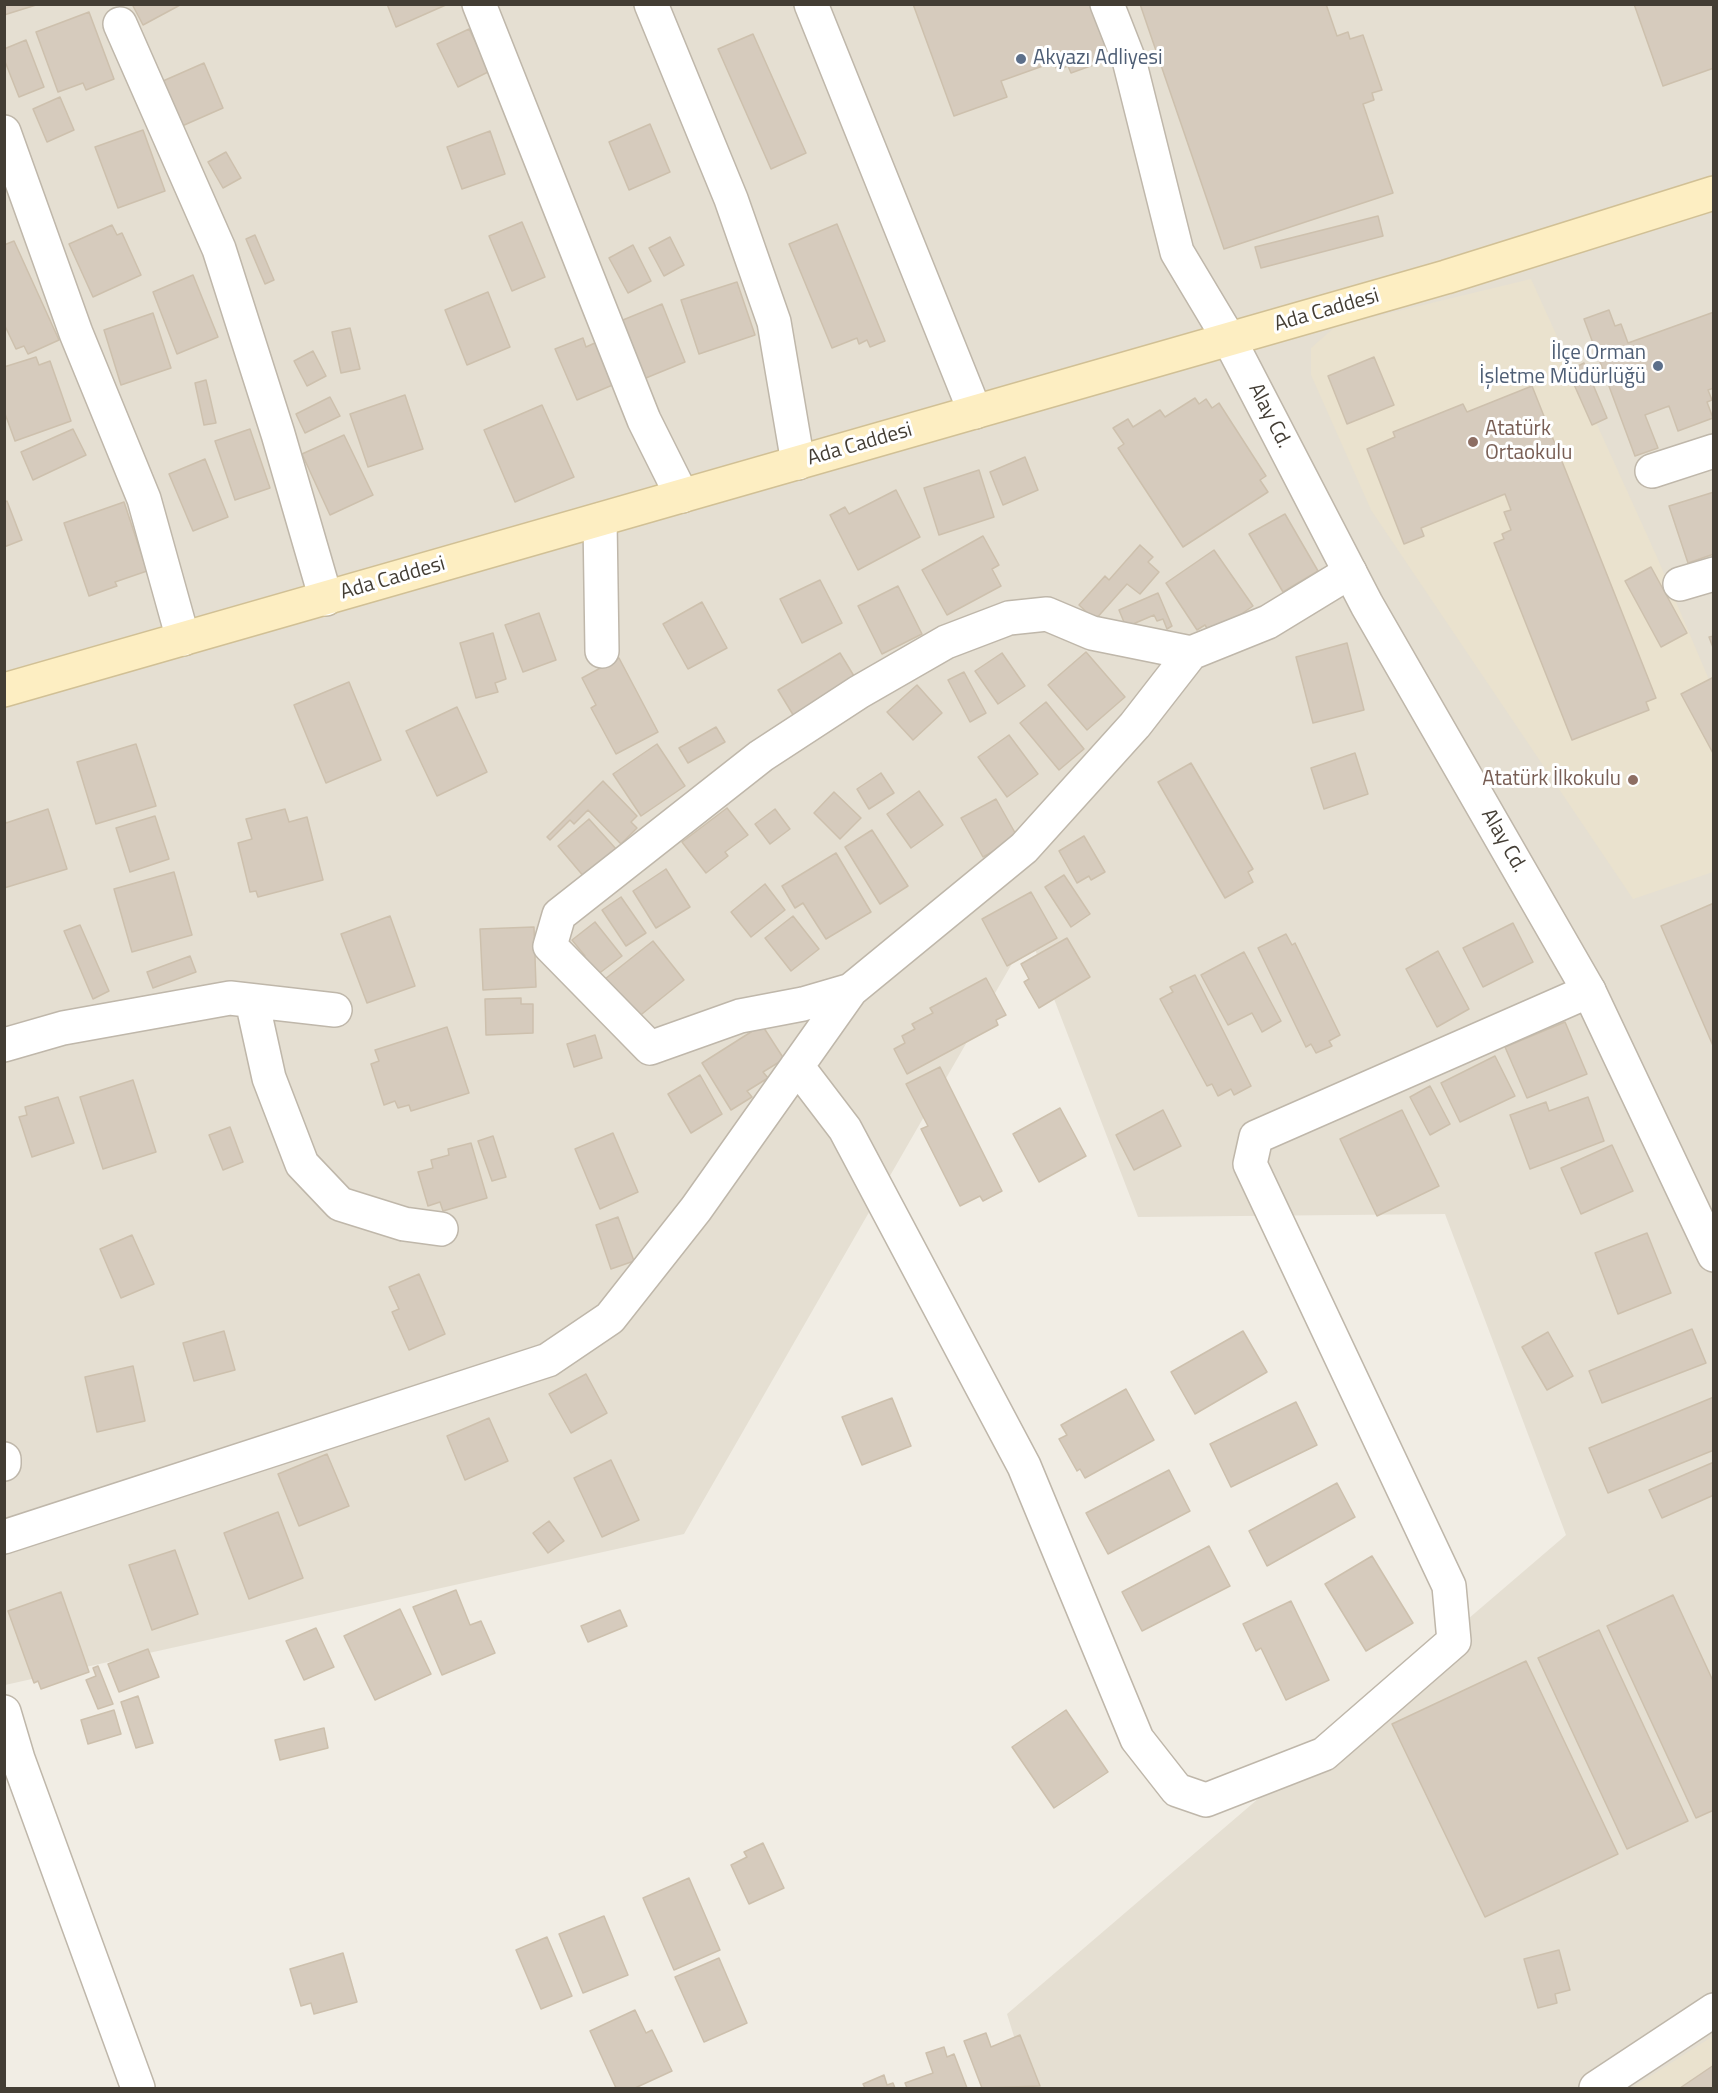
<!DOCTYPE html>
<meta charset="utf-8">
<style>
body{margin:0}
#map{position:relative;width:1718px;height:2093px;overflow:hidden;background:#f1ede4;font-family:"Titillium Web",sans-serif}
canvas{display:block}
.frame{position:absolute;inset:0;border:6px solid #433d34;pointer-events:none}
</style>
<div id="map">
<canvas width="1718" height="2093"></canvas>
<div class="frame"></div>
</div>
<script>
const c = document.querySelector('canvas').getContext('2d');
c.lineJoin = 'round';
function fillPath(path, color) { c.fillStyle = color; c.fill(path, 'evenodd'); }
const toPath = rows => new Path2D(rows.map(r => 'M' + r).join(''));
function strokePath(path, color, width, dash) { c.strokeStyle = color; c.lineWidth = width; c.lineCap = dash ? 'butt' : 'round'; c.setLineDash(dash || []); c.stroke(path); }
function label(font, color, halo, rows, align = 'center') {
  c.font = font + ' "Titillium Web",sans-serif'; c.lineWidth = 6; c.setLineDash([]); c.textBaseline = 'middle'; c.strokeStyle = halo; c.fillStyle = color; for (const [text, x, y, turn = 0] of rows) {
    c.save(); c.translate(x, y); c.rotate((+turn || 0) * Math.PI / 180); c.textAlign = isNaN(turn) ? turn : align; if (halo) c.strokeText(text, 0, 0); c.fillText(text, 0, 0); c.restore();
  }
}
fillPath(toPath([
 [4,5,1713,5,1713,2088,1030,2088,1007,2014,1566,1535,1445,1214,1138,1217,1029,934,684,1534,5,1685]
]), '#e5dfd2');
fillPath(toPath([
 [1531,279,1657,557,1713,689,1713,872,1633,899,1371,510,1311,375,1311,348,1336,326],
 [1713,2036,1713,2088,1632,2088]
]), '#eae2ce');
const building = toPath([
 [4,4,36,4,36,5,4,15,4,4],
 [132,4,182,4,143,25,132,4],
 [387,4,448,4,396,27,387,4],
 [913,4,1099,4,1118,56,1071,73,1068,66,1057,70,1054,62,1001,81,1007,97,954,116,913,4],
 [1140,4,1326,4,1337,36,1348,32,1350,39,1363,35,1382,90,1372,93,1374,100,1363,104,1393,193,1224,249,1140,4],
 [1634,4,1714,4,1714,68,1663,86,1634,4],
 [89,12,114,79,86,90,83,83,58,92,36,32,89,12],
 [469,29,490,71,458,87,437,44,469,29],
 [753,34,806,153,771,169,718,49,753,34],
 [26,40,44,87,19,97,4,59,4,49,26,40],
 [204,63,223,108,182,126,163,81,204,63],
 [60,97,74,130,47,142,33,109,60,97],
 [650,124,670,172,629,190,609,142,650,124],
 [143,130,165,191,118,208,95,147,143,130],
 [490,131,505,174,462,189,447,147,490,131],
 [226,152,241,178,223,188,208,162,226,152],
 [1378,216,1383,236,1261,268,1255,247,1378,216],
 [522,222,545,277,512,291,489,236,522,222],
 [837,224,885,341,870,347,867,340,859,344,857,338,832,348,789,244,837,224],
 [112,225,117,235,122,233,141,275,93,297,69,244,112,225],
 [255,235,274,280,265,284,246,239,255,235],
 [670,237,684,265,664,276,649,248,670,237],
 [14,241,59,340,28,354,24,346,16,349,4,324,4,245,14,241],
 [633,245,651,281,628,293,609,258,633,245],
 [193,275,218,337,177,354,153,292,193,275],
 [737,282,755,335,699,354,681,300,737,282],
 [488,292,510,347,467,365,445,310,488,292],
 [662,304,685,362,641,380,618,322,662,304],
 [1609,310,1615,326,1621,324,1628,343,1714,312,1714,388,1708,390,1712,400,1707,402,1713,418,1678,431,1669,406,1645,415,1658,448,1635,456,1584,319,1609,310],
 [153,313,171,368,121,385,104,330,153,313],
 [350,328,360,369,341,373,332,332,350,328],
 [583,338,586,347,597,342,615,384,577,400,555,349,583,338],
 [313,351,326,376,307,386,294,361,313,351],
 [36,357,39,365,50,361,71,421,15,441,4,411,4,367,36,357],
 [1374,357,1394,405,1347,424,1328,376,1374,357],
 [1584,363,1607,418,1592,425,1568,371,1584,363],
 [206,380,216,423,204,425,195,383,206,380],
 [1532,386,1656,698,1646,702,1649,710,1572,740,1494,543,1504,539,1502,534,1511,530,1504,512,1511,510,1505,494,1421,528,1424,536,1404,544,1367,449,1395,437,1393,432,1463,404,1467,412,1532,386],
 [405,395,423,449,368,467,350,414,405,395],
 [330,397,340,416,305,433,296,414,330,397],
 [1195,398,1199,404,1206,399,1212,408,1219,403,1266,476,1260,480,1268,492,1183,547,1118,448,1124,444,1113,428,1128,419,1133,427,1160,410,1165,417,1195,398],
 [542,405,574,477,515,502,484,430,542,405],
 [73,429,86,455,33,480,21,452,73,429],
 [250,429,270,488,235,500,215,441,250,429],
 [344,435,373,495,330,515,302,454,344,435],
 [1025,457,1038,490,1003,505,990,472,1025,457],
 [205,459,228,517,193,531,169,474,205,459],
 [979,470,994,517,939,535,924,488,979,470],
 [896,490,920,537,858,570,830,515,845,507,849,514,896,490],
 [1714,492,1714,554,1688,563,1669,506,1714,492],
 [7,501,22,540,4,547,4,502,7,501],
 [124,502,147,571,115,582,117,586,89,596,64,523,124,502],
 [1285,514,1318,571,1283,592,1249,534,1285,514],
 [983,536,999,565,992,569,1001,586,947,615,922,570,983,536],
 [1140,545,1153,557,1148,562,1159,572,1140,594,1127,584,1095,620,1079,605,1105,576,1109,580,1140,545],
 [1214,550,1253,606,1211,635,1205,625,1197,630,1166,583,1214,550],
 [1651,567,1687,633,1661,647,1625,581,1651,567],
 [820,580,842,623,802,643,780,599,820,580],
 [898,586,922,634,882,654,858,606,898,586],
 [1158,593,1172,626,1167,629,1163,619,1157,621,1154,615,1126,627,1119,610,1158,593],
 [702,602,727,648,688,669,663,624,702,602],
 [539,613,556,660,523,672,505,625,539,613],
 [493,633,506,679,495,683,498,692,476,698,460,643,493,633],
 [1714,636,1714,650,1709,637,1714,636],
 [1347,643,1364,710,1313,723,1296,657,1347,643],
 [1086,652,1125,697,1087,730,1048,685,1086,652],
 [840,653,857,681,795,718,778,690,840,653],
 [1002,653,1025,686,998,704,975,671,1002,653],
 [619,658,658,732,616,754,591,708,596,705,582,678,619,658],
 [964,672,986,713,970,722,948,680,964,672],
 [1714,677,1714,755,1681,694,1714,677],
 [349,682,381,760,326,783,294,705,349,682],
 [917,685,942,713,913,740,887,712,917,685],
 [1046,702,1084,749,1059,770,1020,723,1046,702],
 [457,707,487,772,437,796,406,731,457,707],
 [716,727,725,742,688,763,679,748,716,727],
 [1009,735,1038,774,1007,797,978,757,1009,735],
 [136,744,156,806,96,824,77,762,136,744],
 [657,744,685,786,641,816,613,774,657,744],
 [1355,753,1368,794,1324,809,1311,768,1355,753],
 [1191,763,1253,869,1248,872,1253,882,1225,898,1158,782,1191,763],
 [881,773,894,793,869,809,857,789,881,773],
 [603,781,637,816,631,822,637,828,621,844,588,810,574,824,570,820,550,840,547,837,603,781],
 [919,791,943,825,911,848,887,814,919,791],
 [834,792,861,818,840,839,814,813,834,792],
 [996,799,1018,838,983,857,961,818,996,799],
 [727,808,748,835,725,852,728,856,706,873,682,842,727,808],
 [48,809,67,869,4,888,4,818,6,823,48,809],
 [285,809,289,822,307,817,323,880,258,897,256,891,250,892,238,843,252,839,246,819,285,809],
 [775,809,790,829,770,844,755,824,775,809],
 [155,816,169,859,130,872,116,828,155,816],
 [589,819,617,850,585,878,558,846,589,819],
 [872,830,908,886,880,904,845,847,872,830],
 [1084,836,1105,872,1091,880,1089,876,1077,883,1059,851,1084,836],
 [836,853,871,912,826,939,803,903,795,908,782,886,836,853],
 [666,869,690,907,656,928,633,891,666,869],
 [174,872,192,935,132,952,114,889,174,872],
 [1064,875,1090,914,1071,927,1045,887,1064,875],
 [765,884,785,910,751,937,731,912,765,884],
 [1031,892,1057,938,1007,966,982,919,1031,892],
 [621,897,646,933,626,946,602,910,621,897],
 [1714,903,1714,1048,1661,926,1714,903],
 [390,916,415,986,367,1003,341,934,390,916],
 [793,916,819,949,791,971,765,938,793,916],
 [595,922,622,956,593,978,580,960,585,956,572,940,595,922],
 [1513,923,1533,962,1483,987,1463,948,1513,923],
 [80,925,109,991,93,999,64,931,80,925],
 [534,927,536,987,483,990,480,929,534,927],
 [1286,934,1292,945,1295,943,1340,1035,1329,1041,1332,1046,1316,1053,1311,1044,1306,1047,1258,948,1286,934],
 [1067,938,1090,977,1039,1008,1024,982,1029,979,1021,964,1067,938],
 [653,941,684,980,637,1018,605,979,653,941],
 [1438,951,1469,1009,1437,1027,1406,969,1438,951],
 [1244,952,1281,1021,1262,1032,1252,1013,1228,1025,1201,975,1244,952],
 [190,956,196,972,153,988,147,972,190,956],
 [1195,975,1251,1086,1234,1095,1231,1089,1218,1096,1212,1084,1207,1086,1160,999,1173,992,1170,987,1195,975],
 [986,978,1006,1015,996,1020,998,1025,907,1074,894,1049,905,1043,902,1036,915,1029,912,1024,933,1013,930,1008,986,978],
 [521,998,521,1004,533,1004,533,1033,486,1035,485,999,521,998],
 [1565,1022,1587,1074,1527,1098,1505,1047,1565,1022],
 [762,1025,784,1059,763,1072,768,1078,747,1091,752,1097,731,1110,702,1063,762,1025],
 [447,1027,469,1093,411,1111,409,1105,398,1108,395,1101,384,1105,371,1064,379,1061,375,1050,447,1027],
 [595,1035,602,1058,574,1067,567,1044,595,1035],
 [1495,1056,1515,1096,1460,1122,1441,1083,1495,1056],
 [940,1067,1002,1191,983,1201,980,1196,960,1206,921,1129,928,1126,906,1084,940,1067],
 [700,1075,722,1114,691,1133,668,1094,700,1075],
 [133,1080,156,1152,103,1169,80,1097,133,1080],
 [1430,1086,1450,1124,1430,1135,1410,1097,1430,1086],
 [58,1097,74,1143,32,1157,19,1117,27,1115,25,1107,58,1097],
 [1588,1097,1604,1141,1530,1169,1510,1115,1546,1102,1549,1111,1588,1097],
 [1060,1108,1086,1156,1039,1182,1013,1134,1060,1108],
 [1163,1110,1181,1146,1134,1170,1116,1135,1163,1110],
 [1402,1110,1439,1186,1377,1216,1340,1139,1402,1110],
 [230,1127,243,1162,223,1170,209,1135,230,1127],
 [613,1133,638,1192,600,1209,575,1149,613,1133],
 [493,1136,506,1177,492,1181,478,1141,493,1136],
 [471,1143,487,1198,443,1211,440,1202,428,1206,418,1172,433,1168,431,1160,449,1155,448,1149,471,1143],
 [1612,1145,1633,1191,1581,1214,1561,1168,1612,1145],
 [618,1217,634,1261,611,1269,596,1225,618,1217],
 [1647,1233,1671,1293,1618,1314,1595,1253,1647,1233],
 [132,1235,154,1284,121,1298,100,1249,132,1235],
 [419,1274,445,1334,409,1350,392,1312,399,1309,389,1287,419,1274],
 [1692,1329,1706,1363,1602,1403,1589,1371,1692,1329],
 [224,1331,235,1370,194,1381,183,1343,224,1331],
 [1243,1331,1267,1372,1195,1414,1171,1372,1243,1331],
 [1548,1332,1573,1376,1547,1390,1522,1347,1548,1332],
 [133,1366,145,1421,97,1432,85,1377,133,1366],
 [586,1374,607,1413,571,1433,549,1394,586,1374],
 [1126,1389,1154,1440,1085,1478,1080,1469,1077,1471,1059,1439,1067,1435,1061,1425,1126,1389],
 [1714,1397,1714,1450,1608,1493,1589,1448,1714,1397],
 [892,1398,911,1446,862,1465,842,1417,892,1398],
 [1296,1402,1317,1445,1231,1487,1210,1444,1296,1402],
 [489,1418,508,1461,465,1480,447,1436,489,1418],
 [327,1454,349,1506,299,1526,278,1474,327,1454],
 [611,1460,639,1520,602,1537,574,1478,611,1460],
 [1714,1462,1714,1495,1662,1518,1649,1490,1714,1462],
 [1169,1470,1190,1511,1108,1554,1086,1513,1169,1470],
 [1337,1483,1355,1517,1267,1566,1249,1531,1337,1483],
 [278,1512,303,1578,249,1599,224,1533,278,1512],
 [549,1521,564,1541,548,1553,533,1533,549,1521],
 [1209,1546,1230,1586,1142,1631,1122,1592,1209,1546],
 [175,1550,198,1614,152,1630,129,1565,175,1550],
 [1372,1556,1413,1623,1366,1651,1325,1584,1372,1556],
 [456,1590,470,1625,481,1621,495,1653,442,1675,413,1607,456,1590],
 [61,1592,89,1672,41,1689,38,1681,34,1683,8,1611,61,1592],
 [1673,1595,1714,1683,1714,1810,1696,1818,1607,1626,1673,1595],
 [1291,1601,1329,1680,1286,1700,1261,1648,1256,1651,1243,1624,1291,1601],
 [400,1609,431,1674,375,1700,344,1636,400,1609],
 [620,1610,627,1626,588,1642,581,1626,620,1610],
 [316,1628,334,1667,304,1680,286,1641,316,1628],
 [1599,1630,1688,1821,1627,1849,1538,1658,1599,1630],
 [148,1649,159,1677,119,1692,108,1664,148,1649],
 [1526,1661,1618,1854,1485,1917,1392,1724,1526,1661],
 [98,1666,113,1704,98,1709,86,1680,96,1676,93,1668,98,1666],
 [138,1696,153,1743,136,1748,121,1702,138,1696],
 [114,1710,121,1734,88,1744,81,1720,114,1710],
 [1066,1710,1108,1772,1054,1808,1012,1747,1066,1710],
 [324,1728,328,1748,280,1760,275,1740,324,1728],
 [763,1843,784,1888,749,1904,731,1865,747,1857,744,1852,763,1843],
 [689,1878,720,1950,674,1970,643,1898,689,1878],
 [604,1916,628,1975,583,1993,559,1934,604,1916],
 [547,1937,572,1996,541,2009,516,1950,547,1937],
 [1559,1950,1570,1990,1555,1994,1557,2003,1538,2008,1524,1959,1559,1950],
 [343,1953,357,2002,314,2014,311,2003,301,2006,290,1969,343,1953],
 [719,1958,747,2023,704,2042,675,1977,719,1958],
 [635,2010,646,2033,652,2030,672,2071,635,2088,616,2088,590,2031,635,2010],
 [986,2033,991,2047,1020,2035,1040,2086,982,2088,964,2041,986,2033],
 [944,2047,947,2057,954,2054,967,2088,907,2088,905,2083,933,2073,926,2053,944,2047],
 [1714,2065,1714,2088,1680,2088,1714,2065],
 [884,2075,887,2085,893,2083,895,2088,865,2088,863,2084,884,2075]
]);
fillPath(building, '#d6cbbd');
strokePath(building, '#cdc0ad', 1.5);
const minor = toPath([
 [479,4,644,420,682,496],
 [651,4,731,199,774,322,798,463],
 [811,4,975,412],
 [1107,4,1129,60,1177,252,1229,339],
 [120,24,219,249,278,434,326,599],
 [4,132,76,333,144,499,183,639],
 [1652,471,1714,451],
 [600,520,602,651],
 [1680,584,1714,574],
 [851,990,803,1004,740,1016,650,1048,550,946,559,915,761,756,859,692,946,642,1009,618,1047,614,1092,633,1191,653],
 [252,1001,269,1078,302,1164,340,1204,404,1224,441,1229],
 [4,1045,63,1028,230,998,335,1010],
 [797,1066,845,1129,1024,1466,1137,1739,1177,1790,1206,1800,1324,1754,1454,1641,1449,1586,1250,1164,1256,1137,1589,991],
 [4,1537,548,1360,610,1318,696,1209,851,990,1024,848,1135,725,1191,653,1268,622,1350,572],
 [1596,2088,1714,2010]
]);
const tertiary = toPath([
 [1229,339,1367,605,1589,991,1714,1255],
 [4,1459,4,1464],
 [4,1712,18,1759,138,2088]
]);
const secondary = toPath([
 [4,690,1446,277,1714,193]
]);
strokePath(minor, '#bfb7aa', 36);
strokePath(tertiary, '#bfb7aa', 36);
strokePath(secondary, '#d1c095', 36);
strokePath(minor, '#fff', 33);
strokePath(tertiary, '#fff', 33);
strokePath(secondary, '#fdeec2', 33);
for (const [x, y, r, color] of [
 [1021,59,6,"#5c6f8a"],
 [1658,366,6,"#5c6f8a"],
 [1473,442,6,"#8d6e63"],
 [1633,780,6,"#8d6e63"]
]) { const dot = new Path2D(); dot.arc(x, y, r, 0, 2 * Math.PI); c.fillStyle = color; c.fill(dot); strokePath(dot, '#fff', 2); }
label('21px', '#4e5e75', '#fff', [
 ["Akyazı Adliyesi",1033,59],
 ["İlçe Orman",1646,354,"right"],
 ["İşletme Müdürlüğü",1646,378,"right"]
], 'left');
label('21px', '#433d34', '#fff', [
 ["Ada Caddesi",1327,311,-16],
 ["Alay Cd.",1269,416,63],
 ["Ada Caddesi",860,445,-16],
 ["Ada Caddesi",393,579,-16],
 ["Alay Cd.",1503,841,60]
]);
label('21px', '#785e54', '#fff', [
 ["Atatürk",1485,430],
 ["Ortaokulu",1485,454],
 ["Atatürk İlkokulu",1621,780,"right"]
], 'left');
</script>
